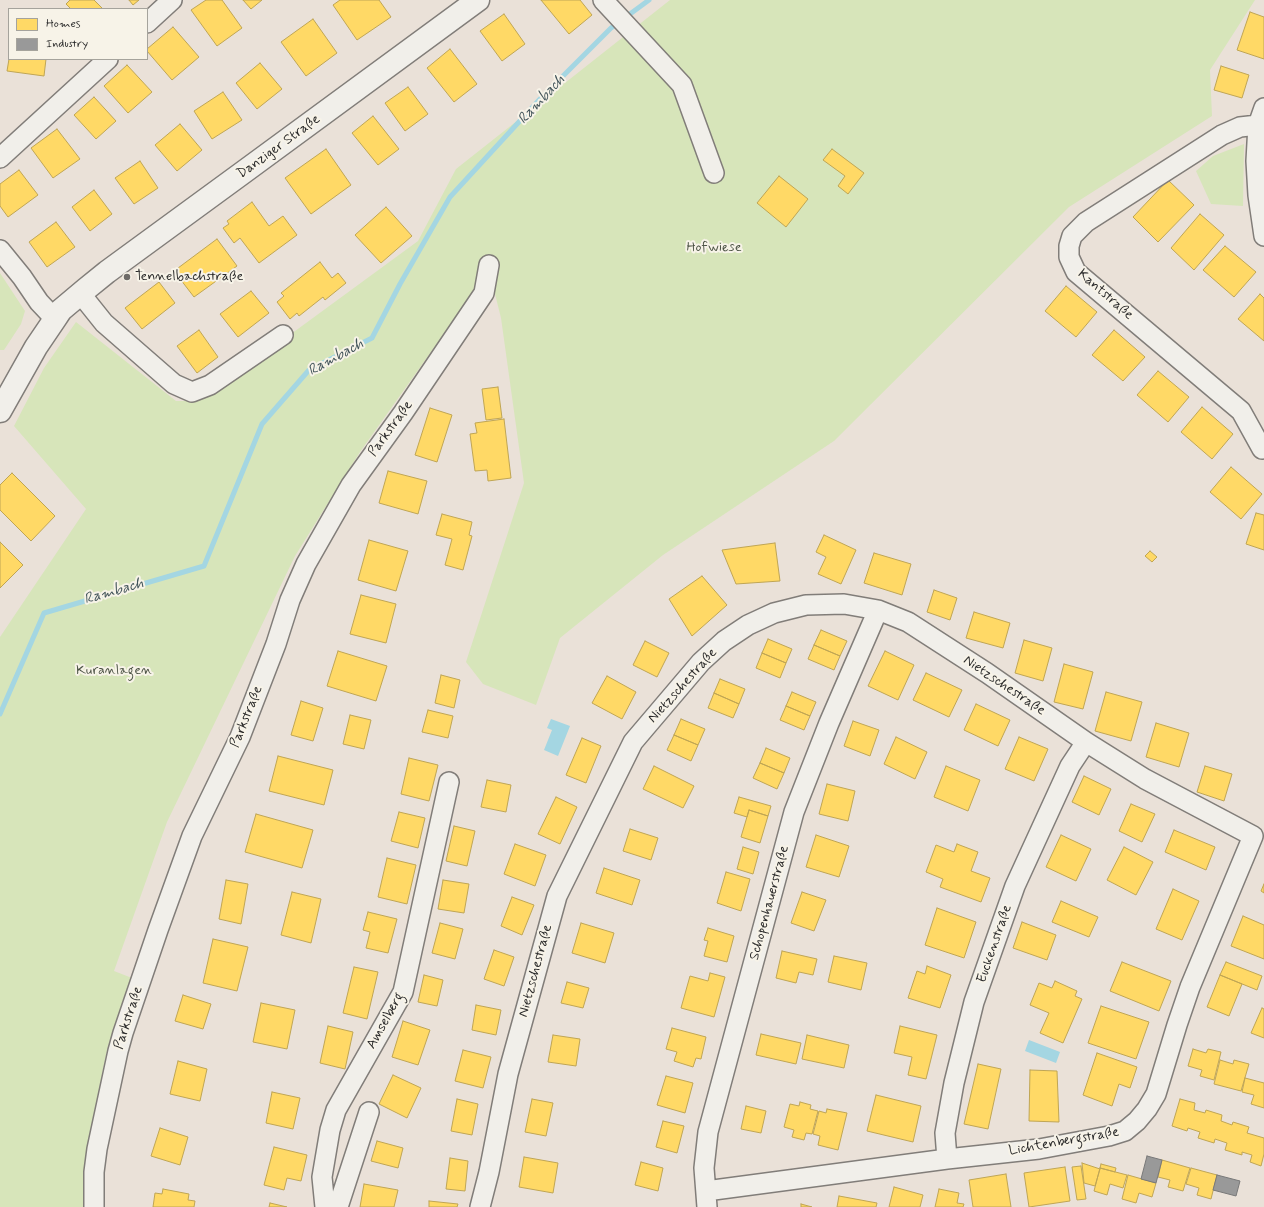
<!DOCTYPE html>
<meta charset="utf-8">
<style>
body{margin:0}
#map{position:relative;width:1264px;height:1207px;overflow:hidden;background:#eae1d8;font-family:Mynerve,sans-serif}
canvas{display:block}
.legend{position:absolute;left:8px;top:8px;width:140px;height:52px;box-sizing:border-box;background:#f7f3e8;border:1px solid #a5a39c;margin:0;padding:5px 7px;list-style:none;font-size:12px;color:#2b2b2b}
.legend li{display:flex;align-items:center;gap:8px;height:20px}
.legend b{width:20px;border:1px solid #a5a39c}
</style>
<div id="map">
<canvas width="1264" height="1207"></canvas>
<ul class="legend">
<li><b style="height:11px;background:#ffd966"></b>Homes</li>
<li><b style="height:11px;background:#999"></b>Industry</li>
</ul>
</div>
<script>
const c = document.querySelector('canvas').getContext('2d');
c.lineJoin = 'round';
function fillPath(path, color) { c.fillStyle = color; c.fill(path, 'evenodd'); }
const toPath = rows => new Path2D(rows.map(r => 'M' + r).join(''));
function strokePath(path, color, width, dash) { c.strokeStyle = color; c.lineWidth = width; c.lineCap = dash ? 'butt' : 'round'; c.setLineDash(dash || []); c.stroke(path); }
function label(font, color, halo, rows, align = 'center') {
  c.font = font + ' Mynerve,sans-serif'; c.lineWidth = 4; c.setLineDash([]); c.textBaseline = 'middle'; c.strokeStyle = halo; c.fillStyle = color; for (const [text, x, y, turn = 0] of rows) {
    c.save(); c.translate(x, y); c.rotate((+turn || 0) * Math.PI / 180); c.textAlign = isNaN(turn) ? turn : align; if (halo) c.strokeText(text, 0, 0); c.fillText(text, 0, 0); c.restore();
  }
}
fillPath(toPath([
 [670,0,1255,0,1210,70,1212,116,1069,207,834,441,663,555,560,638,536,705,483,684,466,662,524,483,501,318,494,290,475,290,360,452,295,556,167,822,114,971,132,978,108,1046,102,1074,84,1207,0,1207,0,637,86,509,14,426,44,368,76,322,176,401,198,401,261,356,418,241,456,169],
 [1244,144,1243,206,1211,204,1196,171,1213,156],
 [0,273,25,311,21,324,4,350,0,350]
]), '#d7e5ba');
fillPath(toPath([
 [551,719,570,726,558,756,544,750,552,730,547,728],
 [1029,1040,1060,1052,1056,1063,1025,1051]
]), '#a4d6e2');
const homes = toPath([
 [70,0,94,0,103,9,71,9,66,4,70,0],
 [129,0,139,0,133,5,129,0],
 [206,0,222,0,242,28,217,46,191,10,206,0],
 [243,0,262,0,251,9,243,0],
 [340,0,379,0,391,17,357,40,333,5,340,0],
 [541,0,580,0,592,15,569,34,541,0],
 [1250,12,1264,17,1264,59,1237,50,1250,12],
 [504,14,525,44,502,61,480,31,504,14],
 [313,19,337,53,306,76,281,42,313,19],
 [173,27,199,57,172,80,147,51,147,49,173,27],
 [450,49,477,84,454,102,427,68,450,49],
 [9,59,46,59,44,76,7,71,9,59],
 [260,63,282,89,257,109,236,83,260,63],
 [127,65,152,92,128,113,104,86,127,65],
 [1221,66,1249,75,1242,98,1214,90,1221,66],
 [408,87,428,114,405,131,385,103,408,87],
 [223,92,242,120,212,139,194,111,223,92],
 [94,97,116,121,96,139,74,115,94,97],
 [373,116,399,149,378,165,352,133,373,116],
 [180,124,202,150,177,171,155,145,180,124],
 [57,129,80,159,53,178,31,148,57,129],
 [326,149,351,185,311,214,285,178,326,149],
 [832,149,864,173,848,194,838,186,845,176,823,160,832,149],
 [140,161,158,188,134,204,115,178,140,161],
 [19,170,38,195,8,217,0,206,0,184,19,170],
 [779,176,808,199,786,227,757,203,779,176],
 [1168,180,1194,205,1158,242,1133,217,1168,180],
 [94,190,112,214,90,231,72,207,94,190],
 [252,202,269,226,283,216,297,235,259,263,240,238,234,243,223,228,229,224,227,221,252,202],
 [386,207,412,236,381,263,355,235,386,207],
 [1200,214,1224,235,1194,270,1171,248,1200,214],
 [56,222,75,247,47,267,29,242,56,222],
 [217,239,237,266,194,297,174,271,217,239],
 [1225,246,1256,272,1234,297,1203,270,1225,246],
 [320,262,332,278,338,273,346,283,325,300,323,297,299,316,297,313,290,319,277,302,284,296,281,293,320,262],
 [159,282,175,303,142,329,125,308,159,282],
 [1066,286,1097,312,1076,337,1045,311,1066,286],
 [251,291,269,313,238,337,220,314,251,291],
 [1260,294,1264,298,1264,341,1238,319,1260,294],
 [199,330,218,357,197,373,177,346,199,330],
 [1114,330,1145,357,1123,381,1092,355,1114,330],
 [1158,371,1189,397,1168,422,1137,395,1158,371],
 [498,387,502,418,486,420,482,389,498,387],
 [1202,407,1233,434,1212,459,1181,432,1202,407],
 [430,408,452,415,437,462,415,455,430,408],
 [504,419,511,478,488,481,487,470,475,471,470,434,477,433,475,423,504,419],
 [1231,467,1262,494,1241,519,1210,492,1231,467],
 [388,471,427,481,418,514,379,503,388,471],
 [12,473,55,516,31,541,0,510,0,485,12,473],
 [1256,513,1264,515,1264,550,1246,544,1256,513],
 [442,514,472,522,469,535,472,536,463,570,445,565,452,539,436,535,442,514],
 [824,535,856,550,841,584,818,574,826,557,816,552,824,535],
 [369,540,408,551,396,591,358,580,369,540],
 [0,542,23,565,0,588,0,542],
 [775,543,780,581,736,584,722,550,775,543],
 [1150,551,1157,557,1152,562,1145,556,1150,551],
 [874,553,911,564,902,595,864,583,874,553],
 [702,576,727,605,692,636,669,599,702,576],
 [934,590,957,598,950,620,927,612,934,590],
 [361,595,396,604,386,643,350,634,361,595],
 [974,612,1010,623,1003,648,966,638,974,612],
 [821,630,847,641,840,656,814,645,821,630],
 [768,639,792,649,786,663,762,653,768,639],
 [1024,640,1052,648,1043,681,1015,673,1024,640],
 [645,641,669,653,657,677,633,665,645,641],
 [814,645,840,656,834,670,808,659,814,645],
 [338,651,387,666,376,701,327,686,338,651],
 [885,651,914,665,898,700,868,686,885,651],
 [762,653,786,663,780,678,756,668,762,653],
 [1064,664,1093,672,1083,709,1054,702,1064,664],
 [926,673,962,690,949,717,913,700,926,673],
 [441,675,460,680,454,708,435,703,441,675],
 [607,676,636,692,622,719,592,703,607,676],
 [720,679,745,689,739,704,714,693,720,679],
 [792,692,816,702,810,716,786,706,792,692],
 [1106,692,1142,702,1131,741,1095,731,1106,692],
 [714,693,739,704,733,718,708,708,714,693],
 [301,701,323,708,313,741,291,735,301,701],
 [976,704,1010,720,998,746,964,730,976,704],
 [786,706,810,716,804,730,780,720,786,706],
 [428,710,453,716,448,738,422,732,428,710],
 [350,715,371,720,364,749,343,744,350,715],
 [681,719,705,729,698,745,674,735,681,719],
 [853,721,879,730,870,756,844,746,853,721],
 [1156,723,1189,733,1179,767,1146,757,1156,723],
 [674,735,698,745,691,761,667,750,674,735],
 [896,737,927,752,915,779,884,764,896,737],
 [1019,737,1048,749,1034,781,1005,769,1019,737],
 [582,738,601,746,586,783,566,775,582,738],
 [766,748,790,758,784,773,760,763,766,748],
 [278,756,333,770,324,805,269,791,278,756],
 [409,758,438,765,429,801,401,794,409,758],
 [760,763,784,773,777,789,753,778,760,763],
 [654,766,694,786,683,808,643,789,654,766],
 [946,766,980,780,968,811,934,797,946,766],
 [1205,766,1232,774,1224,801,1197,792,1205,766],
 [1084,776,1111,789,1099,815,1072,802,1084,776],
 [487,780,511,785,506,812,481,807,487,780],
 [827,784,855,791,848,821,819,814,827,784],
 [556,797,577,807,560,844,538,834,556,797],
 [739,797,771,806,768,816,749,810,747,817,734,813,739,797],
 [1131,804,1155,814,1142,842,1119,831,1131,804],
 [749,810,768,816,760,843,741,837,749,810],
 [399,812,425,818,418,848,391,841,399,812],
 [256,814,313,830,302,868,245,852,256,814],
 [454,826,475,831,467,866,446,861,454,826],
 [630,829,658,838,651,860,623,851,630,829],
 [1174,830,1215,847,1206,870,1165,852,1174,830],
 [816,835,849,846,839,877,806,867,816,835],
 [1061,835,1091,849,1076,881,1046,867,1061,835],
 [515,844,546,855,535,886,504,874,515,844],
 [957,844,978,852,971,871,990,878,981,902,940,887,943,879,926,872,936,845,954,852,957,844],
 [743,847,759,852,753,874,737,869,743,847],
 [1124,847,1153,862,1136,895,1107,880,1124,847],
 [387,858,416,865,407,904,378,897,387,858],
 [604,868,640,880,632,905,596,893,604,868],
 [726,872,750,879,741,911,717,903,726,872],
 [226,880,248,884,241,924,219,919,226,880],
 [443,880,469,884,464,913,438,909,443,880],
 [1264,884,1264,893,1261,891,1264,884],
 [1173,889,1199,901,1182,940,1156,929,1173,889],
 [292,892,321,899,311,943,281,935,292,892],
 [802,892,826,900,814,931,791,923,802,892],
 [512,897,534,905,522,935,501,926,512,897],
 [1061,901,1098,917,1089,937,1052,922,1061,901],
 [937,908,976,922,964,958,925,945,937,908],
 [368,912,397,919,388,953,366,948,370,932,363,930,368,912],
 [1243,916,1264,925,1264,959,1231,946,1243,916],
 [1022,922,1056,935,1047,960,1013,948,1022,922],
 [440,923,463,929,455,959,432,953,440,923],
 [581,923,614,933,605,963,572,953,581,923],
 [708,928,734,936,727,962,704,956,708,941,704,940,708,928],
 [213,939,248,947,237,991,203,983,213,939],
 [494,950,514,957,504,986,484,979,494,950],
 [782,951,817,959,813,975,799,972,796,983,776,978,782,951],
 [834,956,867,963,861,990,828,982,834,956],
 [1122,962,1171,981,1159,1011,1110,991,1122,962],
 [1226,962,1262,976,1257,990,1220,975,1226,962],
 [927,966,951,975,940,1008,908,998,917,971,925,974,927,966],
 [354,967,378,972,367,1019,343,1013,354,967],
 [710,973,725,977,714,1017,681,1008,690,976,708,981,710,973],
 [424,975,443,980,437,1006,418,1002,424,975],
 [1220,975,1242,984,1229,1016,1207,1007,1220,975],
 [1055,981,1077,991,1075,996,1082,999,1063,1043,1040,1033,1049,1013,1030,1005,1039,983,1052,988,1055,981],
 [567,982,589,988,583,1008,561,1003,567,982],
 [183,995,211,1004,203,1029,175,1021,183,995],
 [261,1003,295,1010,287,1049,253,1042,261,1003],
 [476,1005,501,1010,496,1035,472,1030,476,1005],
 [1101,1006,1149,1022,1136,1059,1088,1043,1101,1006],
 [1262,1008,1264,1009,1264,1038,1251,1033,1262,1008],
 [403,1021,430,1030,418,1065,392,1057,403,1021],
 [328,1026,353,1032,345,1069,320,1063,328,1026],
 [900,1026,937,1035,926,1079,908,1075,912,1057,894,1053,900,1026],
 [672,1028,706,1037,701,1059,696,1058,693,1067,674,1061,677,1052,666,1049,672,1028],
 [761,1034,801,1043,796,1064,756,1055,761,1034],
 [553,1035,580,1039,576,1066,548,1062,553,1035],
 [807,1035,849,1045,844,1068,802,1059,807,1035],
 [1193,1049,1206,1053,1208,1049,1221,1052,1214,1080,1200,1076,1202,1070,1188,1066,1193,1049],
 [463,1050,491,1057,483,1088,455,1081,463,1050],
 [1097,1053,1137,1067,1130,1088,1119,1084,1112,1106,1083,1095,1097,1053],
 [1220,1060,1233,1064,1234,1060,1249,1064,1241,1091,1214,1084,1220,1060],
 [178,1061,207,1069,200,1101,170,1094,178,1061],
 [978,1064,1001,1069,988,1129,964,1124,978,1064],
 [1030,1070,1057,1071,1059,1122,1029,1121,1030,1070],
 [393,1075,421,1088,407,1118,379,1104,393,1075],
 [666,1076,693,1083,685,1113,657,1105,666,1076],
 [1245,1078,1264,1083,1264,1108,1251,1104,1254,1095,1242,1092,1245,1078],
 [272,1092,300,1098,293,1129,266,1123,272,1092],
 [876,1095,921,1106,913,1142,867,1131,876,1095],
 [457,1099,478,1104,472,1135,451,1131,457,1099],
 [532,1099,553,1103,546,1136,525,1132,532,1099],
 [1180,1099,1195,1103,1194,1110,1205,1113,1206,1110,1222,1115,1221,1121,1232,1125,1233,1122,1249,1127,1247,1133,1264,1138,1264,1154,1261,1166,1250,1162,1252,1155,1242,1152,1242,1155,1225,1150,1227,1143,1215,1139,1214,1143,1198,1138,1200,1132,1188,1128,1187,1131,1172,1126,1180,1099],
 [800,1102,811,1105,810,1109,818,1111,812,1134,806,1133,804,1140,792,1137,794,1130,784,1127,790,1104,799,1106,800,1102],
 [746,1106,766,1111,761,1133,741,1129,746,1106],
 [827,1109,847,1113,838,1150,818,1145,820,1136,813,1134,819,1111,826,1113,827,1109],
 [663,1121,684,1126,677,1153,656,1147,663,1121],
 [160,1128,188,1137,180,1165,151,1156,160,1128],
 [377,1141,403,1148,398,1168,371,1161,377,1141],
 [274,1147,307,1155,301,1181,287,1178,284,1190,264,1185,274,1147],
 [524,1157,558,1163,553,1193,519,1187,524,1157],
 [450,1158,468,1161,465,1191,446,1189,450,1158],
 [1162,1160,1190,1168,1183,1191,1168,1187,1170,1180,1158,1177,1162,1160],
 [641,1162,663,1168,658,1191,635,1185,641,1162],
 [1082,1163,1100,1169,1095,1186,1084,1183,1082,1163],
 [1101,1164,1116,1168,1115,1172,1100,1168,1101,1164],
 [1081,1166,1086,1199,1077,1200,1072,1167,1081,1166],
 [1065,1167,1070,1201,1029,1207,1024,1173,1065,1167],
 [1100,1168,1127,1175,1123,1188,1110,1184,1107,1195,1094,1191,1100,1168],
 [1191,1168,1217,1175,1211,1199,1197,1195,1199,1188,1186,1184,1191,1168],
 [1006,1174,1011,1207,973,1207,969,1180,1006,1174],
 [1128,1175,1156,1183,1152,1197,1139,1193,1136,1203,1122,1199,1128,1175],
 [364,1184,398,1190,394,1207,360,1207,364,1184],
 [894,1187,923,1195,920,1207,889,1207,894,1187],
 [163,1189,189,1194,188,1200,195,1201,194,1207,153,1207,155,1193,162,1194,163,1189],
 [939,1189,959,1193,957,1203,964,1204,963,1207,935,1207,939,1189],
 [839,1196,877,1203,876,1207,837,1207,839,1196],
 [429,1201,458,1204,457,1207,429,1207,429,1201],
 [270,1203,287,1207,269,1207,270,1203],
 [801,1204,812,1207,801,1207,801,1204]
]);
fillPath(homes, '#ffd966');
strokePath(homes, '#bfa554', 1);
const industry = toPath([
 [1147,1156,1162,1160,1156,1183,1141,1179,1147,1156],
 [1217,1175,1240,1181,1236,1196,1213,1190,1217,1175]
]);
fillPath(industry, '#999');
strokePath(industry, '#787878', 1);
strokePath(toPath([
 [0,714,44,613,204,566,262,424,309,370,372,338,400,284,450,197,540,99,611,28,649,0]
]), '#a4d6e2', 5);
const minor = toPath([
 [603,0,682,85,714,173],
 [147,23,172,0],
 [1264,108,1258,125,1256,161,1258,195,1264,236],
 [1258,125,1240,127,1222,135,1086,222,1072,236,1069,246,1069,257,1076,272,1241,411,1262,449],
 [0,158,108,59],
 [0,250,22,277,39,302,55,319],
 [80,293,104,323,174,384,192,392,210,385,283,335],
 [947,1159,945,1133,954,1083,974,1002,1015,886,1070,766,1086,742],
 [94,1207,94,1172,97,1149,118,1051,123,1033,158,930,192,836,240,737,276,644,290,600,306,564,351,485,403,413,484,293,489,265],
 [325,1207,322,1177,330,1130,336,1110,403,992,449,782],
 [338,1207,369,1112],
 [480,1207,489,1172,508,1074,557,896,633,742,701,662,724,641,748,625,774,613,806,605,844,604,878,610,908,622,987,673,1086,742,1145,779,1253,836,1190,987,1177,1025,1156,1094,1147,1109,1137,1121,1125,1131,1109,1136,1039,1149,947,1159,706,1191],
 [707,1207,704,1168,708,1132,794,812,829,723,878,610]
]);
const major = toPath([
 [0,411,36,347,55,319,61,310,86,289,107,272,241,174,478,0]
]);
strokePath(minor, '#817d79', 22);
strokePath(major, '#817d79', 25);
strokePath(minor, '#f1efea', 19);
strokePath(major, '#f1efea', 22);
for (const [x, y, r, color] of [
 [127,277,4,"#6e6b68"]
]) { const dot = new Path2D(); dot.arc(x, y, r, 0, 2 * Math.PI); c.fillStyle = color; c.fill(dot); strokePath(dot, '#f7f3e8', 1.5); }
label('14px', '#2b2b2b', '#f7f3e8', [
 ["Danziger Straße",279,147,-36],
 ["Kantstraße",1105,295,41],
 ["Parkstraße",391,429,-54],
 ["Nietzschestraße",683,686,-48],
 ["Nietzschestraße",1004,686,34],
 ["Parkstraße",247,717,-68],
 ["Schopenhauerstraße",770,903,-75],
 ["Euckenstraße",995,944,-71],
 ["Nietzschestraße",536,971,-75],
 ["Parkstraße",129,1018,-72],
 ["Amselberg",386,1021,-61],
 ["Lichtenbergstraße",1064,1142,-10]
]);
label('14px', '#4a5143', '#f7f3e8', [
 ["Hofwiese",714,248],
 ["Kuranlagen",114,671]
]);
label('14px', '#2b2b2b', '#f7f3e8', [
 ["Tennelbachstraße",135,277]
], 'left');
label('italic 15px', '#42545a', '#f7f3e8', [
 ["Rambach",542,100,-47],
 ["Rambach",336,358,-29],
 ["Rambach",114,592,-16]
]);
</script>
